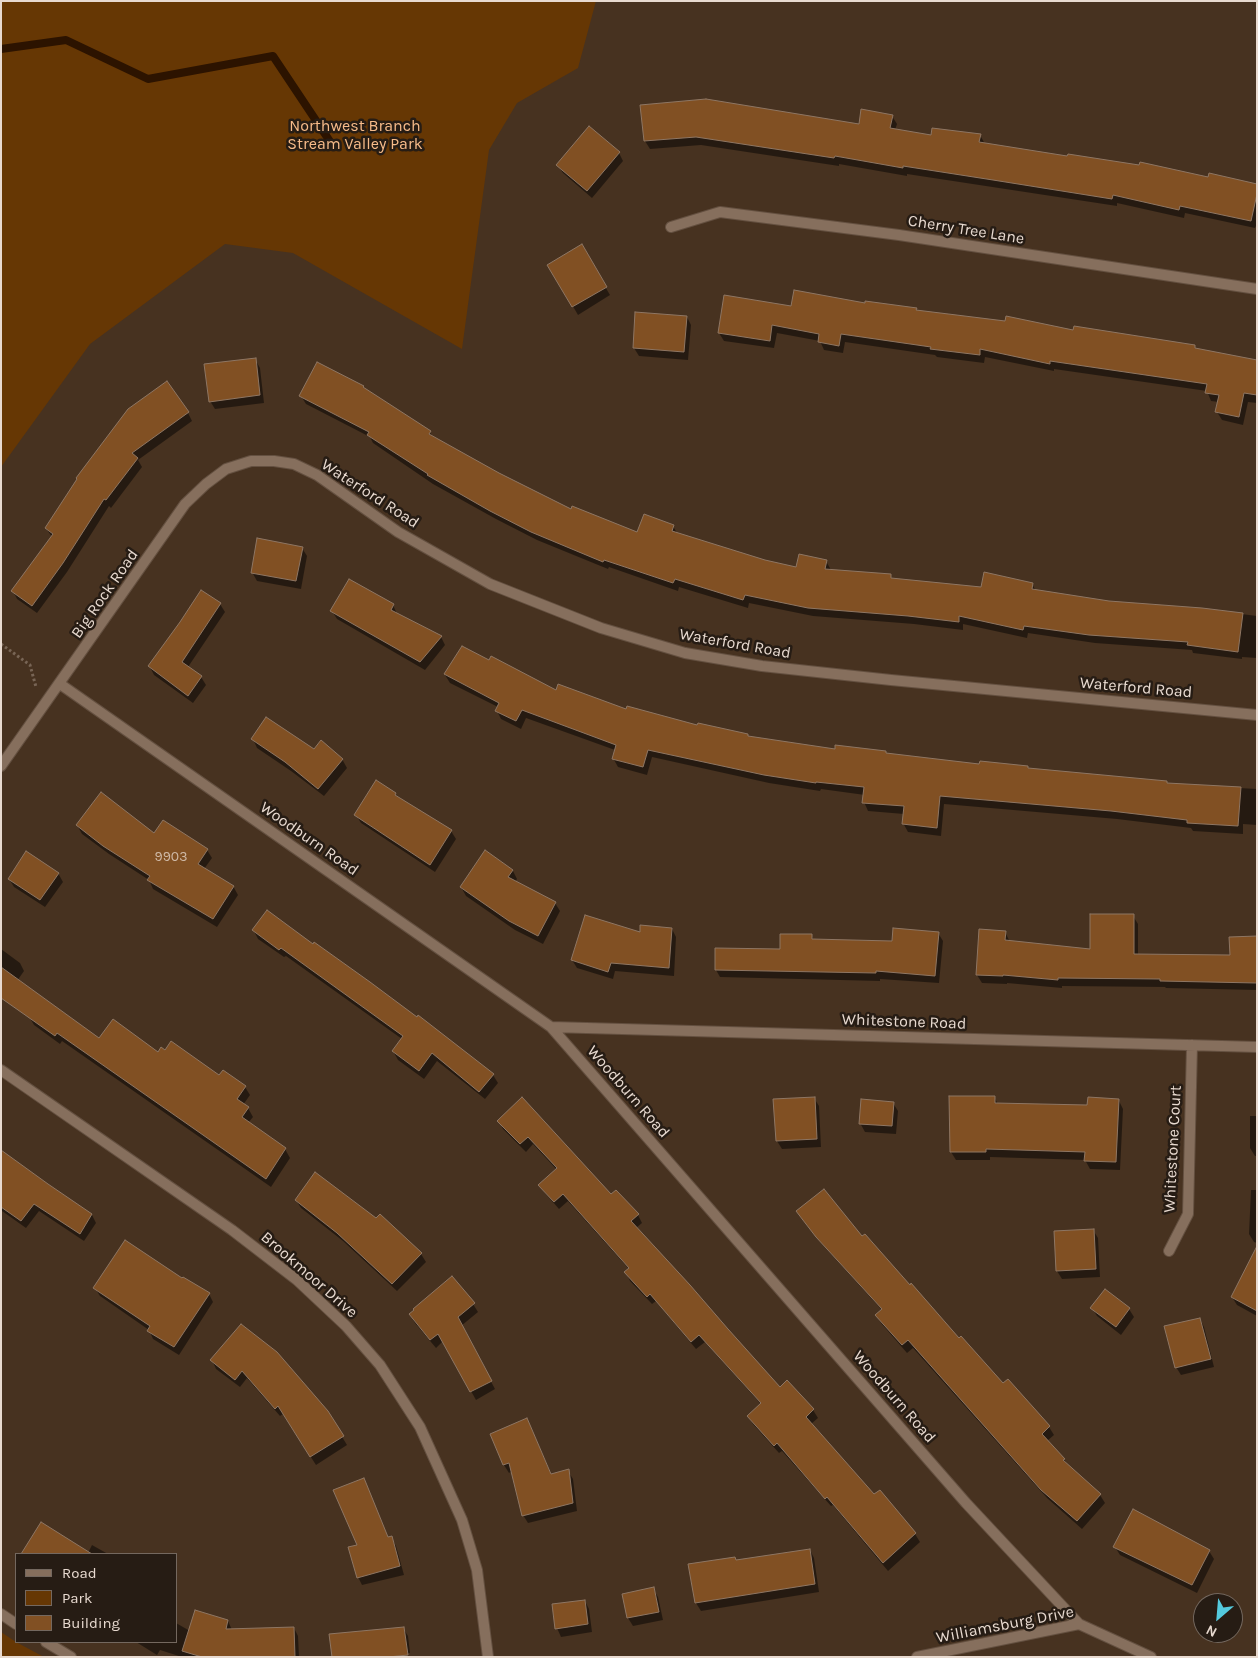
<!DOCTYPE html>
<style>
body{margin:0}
#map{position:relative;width:1258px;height:1658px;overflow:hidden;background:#473220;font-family:Karla,sans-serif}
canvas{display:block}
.frame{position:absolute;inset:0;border:2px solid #e8dad0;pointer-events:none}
.legend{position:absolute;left:15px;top:1553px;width:162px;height:90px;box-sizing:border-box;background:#261c14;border:1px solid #74685f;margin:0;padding:6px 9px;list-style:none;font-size:15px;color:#e8dad0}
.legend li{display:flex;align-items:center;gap:10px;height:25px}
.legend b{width:25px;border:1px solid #74685f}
.north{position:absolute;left:1193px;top:1593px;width:50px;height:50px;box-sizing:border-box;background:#261c14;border:1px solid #74685f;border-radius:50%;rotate:207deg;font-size:14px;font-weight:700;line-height:20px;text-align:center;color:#e8dad0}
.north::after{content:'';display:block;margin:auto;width:18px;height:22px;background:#54cade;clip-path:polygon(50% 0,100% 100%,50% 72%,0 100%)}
</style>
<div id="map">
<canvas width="1258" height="1658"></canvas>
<div class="frame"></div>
<ul class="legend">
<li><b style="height:6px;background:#866f5d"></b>Road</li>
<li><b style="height:14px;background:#663704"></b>Park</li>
<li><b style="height:14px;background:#815023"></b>Building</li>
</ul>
<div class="north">N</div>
</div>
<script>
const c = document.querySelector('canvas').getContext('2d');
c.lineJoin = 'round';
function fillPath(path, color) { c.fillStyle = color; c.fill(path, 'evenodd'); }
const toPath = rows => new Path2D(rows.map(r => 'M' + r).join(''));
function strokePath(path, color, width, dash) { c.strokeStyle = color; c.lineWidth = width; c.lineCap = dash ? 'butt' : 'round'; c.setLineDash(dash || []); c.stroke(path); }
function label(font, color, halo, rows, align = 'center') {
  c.font = font + ' Karla,sans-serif'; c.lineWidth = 5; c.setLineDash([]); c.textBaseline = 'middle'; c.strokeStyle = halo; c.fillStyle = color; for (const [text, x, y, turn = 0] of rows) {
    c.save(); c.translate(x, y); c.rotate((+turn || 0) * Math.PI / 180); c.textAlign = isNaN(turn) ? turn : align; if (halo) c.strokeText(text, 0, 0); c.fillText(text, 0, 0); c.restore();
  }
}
fillPath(toPath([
 [1,1,596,1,578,68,517,103,489,150,462,349,293,253,225,244,90,344,1,467],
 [1,1632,16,1642,44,1657,1,1657]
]), '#663704');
fillPath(toPath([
 [642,106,860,125,892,116,897,124,895,130,932,136,980,135,985,144,1257,185,1257,224,1255,228,1185,213,1184,218,1117,203,1117,206,907,174,907,176,839,164,839,166,701,145,650,149,645,141],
 [619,153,623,161,592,198,563,173,558,165],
 [581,246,610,295,578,315,549,265],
 [866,304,916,309,917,311,1194,346,1196,349,1257,361,1257,403,1248,402,1243,425,1222,420,1217,412,1219,402,1211,401,1207,391,1054,369,1054,371,985,357,984,363,937,357,935,355,845,342,843,353,824,350,820,341,777,333,774,348,724,341,719,333,792,307],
 [687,317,691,325,688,360,639,356,634,348],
 [255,359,260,368,264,403,215,409,210,401],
 [364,389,430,432,432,437,499,474,571,511,638,534,673,526,678,535,764,561,797,568,826,561,831,570,890,576,893,579,982,588,1032,584,1036,591,1109,602,1202,609,1257,616,1257,658,1242,657,1242,659,1193,653,1192,650,1095,643,1028,633,1027,638,963,624,963,630,914,624,813,616,749,603,748,608,679,587,678,591,609,567,608,569,537,540,496,519,433,484,373,443,370,437,306,404,301,396],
 [188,413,192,421,138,460,142,467,111,508,109,506,67,572,37,613,17,599,13,591,52,537,46,528,78,479],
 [302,548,307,556,301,589,257,581,252,572],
 [220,604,225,612,188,667,201,677,206,685,193,703,154,675,150,667],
 [393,605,397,614,441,637,445,645,425,670,337,619,332,611],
 [490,662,557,691,627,710,749,738,836,751,885,752,887,755,980,766,1028,767,1029,769,1167,784,1257,789,1257,825,1243,824,1243,834,1193,831,1191,828,1117,819,944,804,941,836,908,832,903,823,904,814,868,811,864,802,865,795,821,789,820,791,769,783,652,757,647,775,618,767,613,758,615,750,526,718,521,729,501,719,497,711,498,707,450,683,445,675],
 [253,739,314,750,342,759,347,768,324,796,291,771,257,748],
 [395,794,398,798,451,831,456,839,435,872,361,823,356,815],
 [77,825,154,835,207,850,212,858,204,869,233,886,238,895,217,927,153,889,149,880,109,854,82,834],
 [485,852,513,871,517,879,515,882,555,903,560,911,543,944,515,930,466,896,461,887],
 [58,873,63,882,45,907,14,887,9,879],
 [1133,916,1138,924,1138,955,1231,956,1257,938,1257,990,1166,988,1165,987,1062,986,1062,988,1007,983,1007,984,982,983,977,975,1005,932,1010,942,1091,950],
 [672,929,676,937,674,976,615,971,613,979,577,968,572,960,641,934],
 [254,931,493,1075,498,1083,485,1099,437,1061,424,1079,398,1060,393,1051,402,1039,286,956,284,957,258,939],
 [938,933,943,941,939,983,880,979,880,981,720,977,716,970,781,950,811,935,814,940,893,943],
 [1,949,20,963,24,971,17,981,100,1040,158,1053,245,1087,250,1095,243,1105,248,1108,253,1117,248,1123,285,1149,290,1158,271,1187,62,1041,60,1044,34,1025,30,1018,1,997],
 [994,1097,998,1104,1088,1106,1119,1101,1123,1109,1120,1170,1090,1169,1085,1160,990,1157,990,1160,956,1160,951,1152],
 [814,1098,819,1106,821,1147,782,1149,777,1141,775,1100],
 [521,1099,611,1196,638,1215,642,1223,636,1228,780,1388,787,1382,813,1410,818,1418,811,1424,874,1496,879,1492,915,1534,920,1542,888,1571,833,1505,831,1506,782,1451,779,1453,753,1424,748,1416,761,1404,705,1342,696,1349,656,1301,652,1304,630,1281,626,1272,629,1269,568,1201,559,1209,545,1193,540,1185,557,1170,533,1144,526,1152,503,1129,499,1121],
 [893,1103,898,1111,896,1134,865,1132,860,1123],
 [1250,1116,1257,1116,1257,1156,1255,1156,1250,1148],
 [1,1151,92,1215,96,1223,84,1241,39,1211,26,1228,2,1211],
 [1251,1190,1257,1190,1257,1243,1254,1242,1249,1234],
 [296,1200,376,1220,380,1216,421,1254,426,1262,397,1291,343,1241,301,1208],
 [797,1212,862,1238,958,1340,1003,1385,1049,1427,1054,1435,1047,1441,1064,1459,1068,1467,1100,1495,1105,1503,1082,1529,1047,1498,913,1348,907,1353,881,1323,876,1315,882,1310,823,1245],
 [1093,1230,1098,1238,1100,1277,1062,1279,1057,1271,1055,1232],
 [1257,1276,1257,1316,1237,1305,1232,1297],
 [182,1280,209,1294,213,1302,179,1355,153,1339,149,1330,100,1296,95,1288],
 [473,1304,478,1312,461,1326,495,1389,476,1400,443,1341,436,1348,415,1323,410,1315],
 [1092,1308,1129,1309,1134,1317,1121,1335,1097,1316],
 [1200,1319,1204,1327,1214,1367,1181,1375,1176,1367],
 [241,1326,327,1412,347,1445,316,1465,283,1414,280,1416,247,1378,240,1387,216,1369,212,1360],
 [531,1428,552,1475,568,1471,573,1479,577,1511,528,1523,523,1515,512,1471,509,1473,504,1465],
 [363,1480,388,1538,391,1537,396,1546,404,1575,362,1585,358,1577,358,1546],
 [41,1524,88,1553,92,1545,108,1554,23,1554],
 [1115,1547,1209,1551,1214,1559,1197,1593,1120,1555],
 [810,1550,814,1558,819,1592,701,1611,696,1603,736,1561],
 [653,1589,658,1597,663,1620,633,1626,628,1618,623,1595],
 [585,1601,589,1609,592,1632,561,1637,557,1628],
 [228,1621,232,1630,224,1657,182,1657,160,1650,157,1655,136,1642,176,1642,176,1623,190,1631],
 [294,1628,298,1636,299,1657,251,1657],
 [403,1628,408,1636,410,1653,375,1657]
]), '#0007');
strokePath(toPath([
 [1,49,66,40,148,79,273,56,333,146]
]), '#2c1300', 8);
const building = toPath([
 [706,99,859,124,861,109,893,115,890,128,931,135,932,128,981,134,979,142,1067,156,1068,154,1139,165,1140,162,1208,177,1209,173,1257,184,1257,194,1251,221,1180,206,1179,210,1113,195,1112,199,993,180,903,166,903,168,835,156,834,158,696,137,644,141,640,105,706,99],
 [589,126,620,152,587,191,556,165,589,126],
 [582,244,607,287,572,307,547,265,582,244],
 [794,290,865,303,865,301,917,308,916,310,1005,321,1006,316,1073,330,1074,326,1195,345,1195,348,1257,360,1257,395,1244,393,1239,417,1215,412,1219,395,1205,393,1207,384,1050,361,1050,364,980,349,980,355,930,349,931,347,841,334,839,346,818,342,819,334,772,325,770,341,718,333,724,295,791,306,794,290],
 [635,312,687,316,684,352,633,348,635,312],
 [256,358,260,395,209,402,204,364,256,358],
 [317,362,364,386,363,387,431,431,429,434,499,473,571,509,572,506,637,532,644,514,674,525,672,531,765,560,796,567,799,554,827,560,825,569,891,574,891,578,981,587,984,572,1033,583,1032,589,1109,601,1202,608,1243,613,1238,652,1187,645,1188,642,1089,635,1024,626,1023,630,959,616,959,622,908,616,808,608,745,595,743,600,675,579,673,583,604,560,603,562,531,532,490,511,427,475,428,474,367,435,369,432,299,396,317,362],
 [167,381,189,412,132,453,138,458,106,500,104,499,63,563,32,606,11,591,53,534,45,528,77,479,76,478,128,409,167,381],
 [257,538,303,547,296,581,251,573,257,538],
 [349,579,394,604,391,610,442,636,420,662,330,611,349,579],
 [201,590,221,603,182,662,202,676,188,696,148,666,180,622,201,590],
 [462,646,489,660,491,656,556,690,558,684,626,709,627,706,697,725,698,723,748,734,748,736,835,749,835,745,886,751,886,753,979,764,980,761,1028,766,1028,768,1167,781,1167,783,1241,787,1238,826,1187,823,1187,820,1111,811,940,796,937,828,902,824,904,806,862,803,864,787,816,782,816,783,764,775,648,750,643,767,612,759,616,745,522,710,516,721,495,711,499,703,444,674,462,646],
 [266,717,314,749,321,740,343,759,318,789,285,762,251,739,266,717],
 [376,780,396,793,395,795,452,830,430,865,354,815,376,780],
 [101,792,154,833,163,820,208,849,198,864,234,886,213,919,147,880,150,876,103,846,76,825,101,792],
 [485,850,513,870,508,877,556,902,538,936,509,921,460,887,485,850],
 [26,851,59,873,40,900,8,879,26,851],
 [267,910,313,944,314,942,370,982,417,1017,418,1015,494,1074,479,1092,432,1053,419,1071,392,1051,403,1036,281,948,279,950,252,930,267,910],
 [1090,914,1134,914,1134,954,1230,955,1229,937,1257,936,1257,983,1160,981,1160,979,1058,978,1058,980,1003,975,1003,976,976,975,979,929,1006,931,1005,940,1090,949,1090,914],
 [585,915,640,932,640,925,672,928,669,968,611,963,608,972,571,960,585,915],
 [893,928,939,932,935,976,876,971,876,973,715,970,715,948,780,949,780,934,812,934,812,939,892,941,893,928],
 [1,967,99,1038,113,1019,158,1052,161,1047,165,1050,171,1041,219,1075,223,1070,246,1086,237,1099,249,1107,242,1117,286,1148,266,1179,57,1033,55,1036,1,998,1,967],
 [949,1096,995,1096,995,1103,1087,1105,1088,1097,1119,1099,1116,1162,1084,1161,1085,1152,986,1149,986,1152,950,1152,949,1096],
 [522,1097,611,1194,616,1190,639,1214,631,1221,690,1285,728,1329,780,1387,787,1380,814,1409,806,1417,874,1494,880,1490,916,1533,883,1563,827,1497,825,1499,777,1443,774,1446,747,1416,761,1403,699,1335,691,1342,650,1294,647,1297,624,1272,629,1268,563,1194,554,1202,538,1185,557,1168,528,1137,520,1144,497,1121,522,1097],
 [815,1097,817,1139,776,1141,773,1099,815,1097],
 [861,1099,894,1102,892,1126,859,1124,861,1099],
 [1,1150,48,1184,92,1214,80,1234,34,1204,21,1221,1,1207,1,1150],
 [315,1172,376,1218,380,1214,422,1253,392,1284,337,1233,295,1200,315,1172],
 [824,1189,862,1236,865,1234,910,1285,911,1283,959,1338,961,1336,1003,1383,1008,1379,1050,1426,1042,1434,1065,1459,1063,1460,1101,1494,1077,1521,1041,1490,908,1340,902,1345,875,1315,882,1309,816,1237,796,1211,824,1189],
 [1094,1229,1096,1269,1056,1271,1054,1231,1094,1229],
 [125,1240,182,1278,183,1277,210,1293,174,1347,147,1331,150,1326,93,1288,125,1240],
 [1257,1246,1257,1311,1231,1297,1257,1246],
 [452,1276,475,1303,458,1317,492,1381,470,1392,438,1334,430,1340,409,1314,414,1310,413,1309,452,1276],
 [1105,1289,1130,1308,1116,1327,1090,1308,1105,1289],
 [1200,1318,1211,1359,1175,1368,1164,1326,1200,1318],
 [241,1324,277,1352,328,1411,344,1436,310,1457,278,1406,275,1409,242,1371,235,1380,210,1360,241,1324],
 [527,1418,551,1474,569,1469,573,1503,522,1516,509,1463,503,1465,490,1434,527,1418],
 [364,1478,388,1537,392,1536,400,1566,357,1578,348,1547,357,1545,333,1490,364,1478],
 [1133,1509,1210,1550,1192,1585,1113,1547,1133,1509],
 [41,1522,92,1554,21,1554,41,1522],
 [810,1549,815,1584,695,1603,688,1564,735,1557,736,1560,810,1549],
 [654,1587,659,1612,627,1618,622,1594,654,1587],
 [585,1600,588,1624,555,1629,552,1604,585,1600],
 [195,1610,228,1620,226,1629,294,1627,295,1657,202,1657,182,1651,195,1610],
 [404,1627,408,1655,388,1657,332,1657,329,1634,404,1627]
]);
fillPath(building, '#815023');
strokePath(building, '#8e7663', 1);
const minor = toPath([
 [671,227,720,212,899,235,1257,289],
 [60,684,551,1027,966,1503,1079,1624],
 [1,766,185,504,206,484,226,469,251,461,274,461,294,464,317,475,398,532,490,584,601,628,685,653,762,666,891,680,1257,715],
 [551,1027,1257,1047],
 [1,1070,232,1230,297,1280,346,1326,380,1365,420,1427,462,1520,477,1570,488,1657],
 [1169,1251,1188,1214,1192,1045],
 [1,1614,16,1624],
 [46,1642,71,1657],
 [917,1657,1079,1624,1151,1657]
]);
strokePath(minor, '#645040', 12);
strokePath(toPath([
 [1,644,30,665,36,687]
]), '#786555', 3, [2.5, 2.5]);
strokePath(minor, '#866f5d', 10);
label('14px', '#ceb8a5', null, [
 ["9903",171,857]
]);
label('16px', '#f7bb89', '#261c14', [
 ["Northwest Branch",355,126],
 ["Stream Valley Park",355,144]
]);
label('16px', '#e8dad0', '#261c14', [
 ["Cherry Tree Lane",966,230,9],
 ["Waterford Road",370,494,33],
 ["Big Rock Road",105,594,-55],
 ["Waterford Road",735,644,10],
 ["Waterford Road",1136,688,5],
 ["Woodburn Road",309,839,35],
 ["Whitestone Road",904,1022,2],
 ["Woodburn Road",628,1092,49],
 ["Whitestone Court",1173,1149,-87],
 ["Brookmoor Drive",309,1275,41],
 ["Woodburn Road",894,1397,49],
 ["Williamsburg Drive",1005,1625,-11]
]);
</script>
